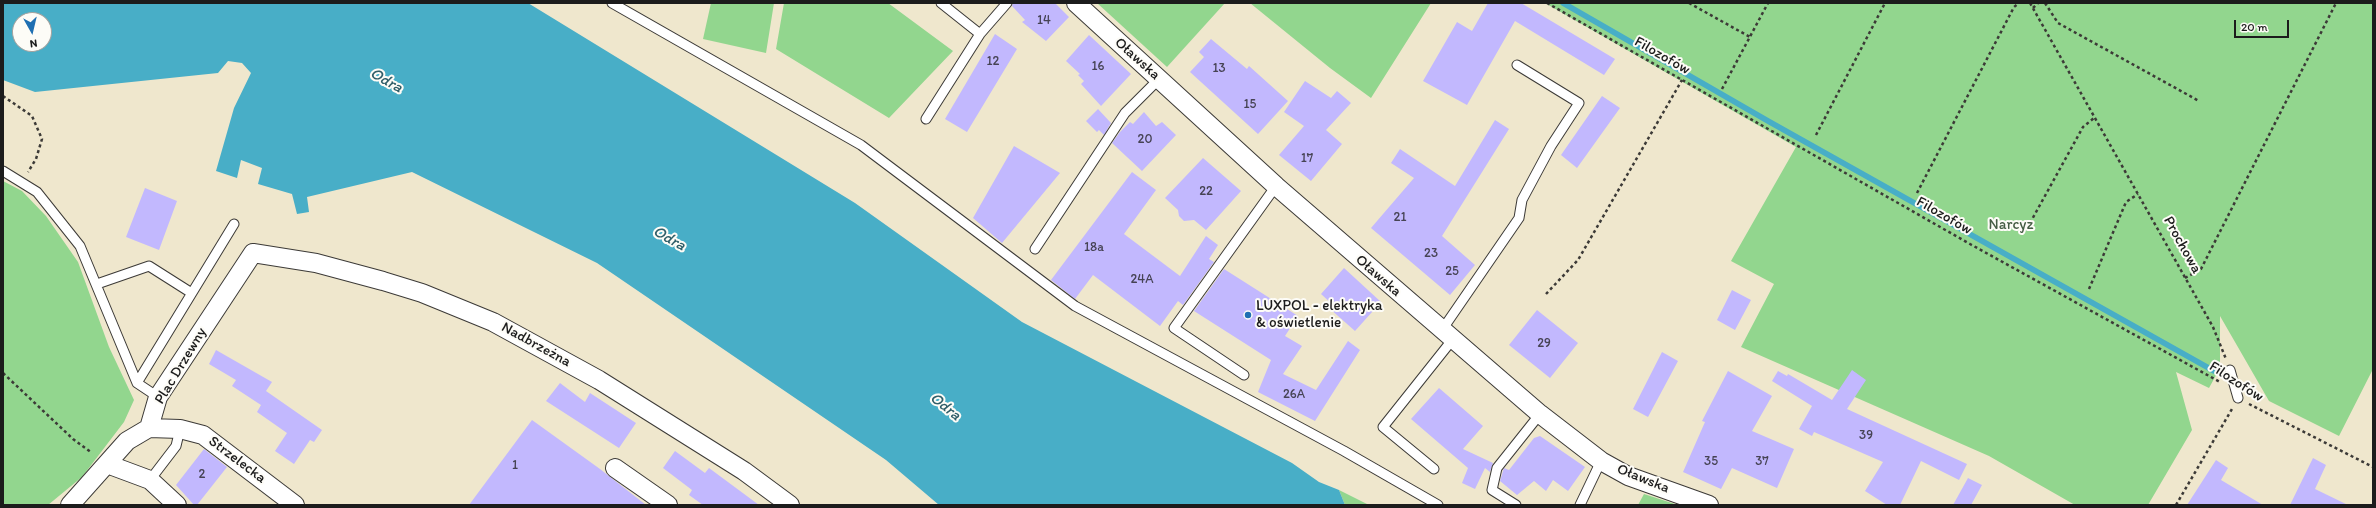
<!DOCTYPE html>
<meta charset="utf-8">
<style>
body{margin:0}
#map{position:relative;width:2376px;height:508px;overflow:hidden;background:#efe7cd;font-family:Itim,sans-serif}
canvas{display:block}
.frame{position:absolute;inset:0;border:4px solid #1c1c1c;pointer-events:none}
.north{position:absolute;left:12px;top:12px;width:40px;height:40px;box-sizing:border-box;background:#fdfcf7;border:1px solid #a3a29f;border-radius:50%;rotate:172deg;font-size:11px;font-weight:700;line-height:16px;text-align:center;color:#1c1c1c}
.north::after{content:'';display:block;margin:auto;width:14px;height:18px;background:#1f6fb2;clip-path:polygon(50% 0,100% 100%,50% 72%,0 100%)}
.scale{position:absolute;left:2234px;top:20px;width:55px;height:18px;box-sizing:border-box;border:2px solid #1c1c1c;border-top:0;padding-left:5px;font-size:12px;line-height:14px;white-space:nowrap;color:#1c1c1c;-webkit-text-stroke:3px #fdfcf7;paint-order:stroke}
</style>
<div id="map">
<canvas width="2376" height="508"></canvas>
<div class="frame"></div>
<div class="north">N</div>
<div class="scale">20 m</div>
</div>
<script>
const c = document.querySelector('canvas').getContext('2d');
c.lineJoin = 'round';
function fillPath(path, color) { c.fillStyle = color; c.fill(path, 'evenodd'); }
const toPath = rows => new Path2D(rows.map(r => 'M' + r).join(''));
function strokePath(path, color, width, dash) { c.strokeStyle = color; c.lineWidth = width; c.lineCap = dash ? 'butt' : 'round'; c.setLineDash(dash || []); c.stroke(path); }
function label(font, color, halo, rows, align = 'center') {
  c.font = font + ' Itim,sans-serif'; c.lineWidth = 4; c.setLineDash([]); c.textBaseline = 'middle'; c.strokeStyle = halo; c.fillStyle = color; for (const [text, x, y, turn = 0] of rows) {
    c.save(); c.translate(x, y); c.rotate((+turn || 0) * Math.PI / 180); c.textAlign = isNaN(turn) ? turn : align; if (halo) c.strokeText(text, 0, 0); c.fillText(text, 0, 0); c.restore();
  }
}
fillPath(toPath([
 [711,3,774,3,766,53,703,39],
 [784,3,888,3,953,51,889,118,776,49],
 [1097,3,1225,3,1167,67],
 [1250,3,1431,3,1371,98,1330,68],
 [1545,3,2373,3,2373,369,2339,436,2269,401,2220,316,2220,368,2209,388,2176,372,2192,430,2148,505,2075,505,1989,456,1741,347,1774,284,1731,261,1796,147],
 [3,181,22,191,46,216,78,262,109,347,134,400,124,422,82,477,48,505,3,505],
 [1339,490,1369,505,1345,505],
 [1644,494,1678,505,1638,505]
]), '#92d68e');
fillPath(toPath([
 [3,3,528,3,855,203,1022,322,1292,463,1319,482,1339,490,1345,505,939,505,886,460,597,263,412,172,307,197,309,212,297,214,292,194,258,184,262,168,241,160,237,178,216,171,234,108,251,73,242,63,228,61,218,73,35,92,3,80],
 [20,20,44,20,44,44,20,44]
]), '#48aec7');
strokePath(toPath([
 [1563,3,1768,121,2214,371]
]), '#48aec7', 5.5);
fillPath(toPath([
 [1013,3,1055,3,1069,17,1046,41,1022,22,1025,20,1012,6],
 [1488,3,1521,3,1615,59,1604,75,1515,21,1467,105,1423,81,1457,22,1472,31],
 [995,34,1017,49,967,132,945,119],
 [1089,35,1131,74,1101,106,1081,84,1084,81,1078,75,1080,74,1066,61],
 [1211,39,1247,69,1249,66,1288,101,1258,134,1190,72,1204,57,1199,52],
 [1305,81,1331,98,1337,91,1351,103,1326,130,1342,144,1311,181,1279,155,1304,126,1284,112],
 [1602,96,1620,108,1577,168,1561,155],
 [1098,109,1111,123,1104,135,1099,130,1097,132,1086,121],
 [1144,112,1156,126,1162,122,1176,135,1142,171,1112,143,1120,132,1130,122,1133,124],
 [1495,120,1509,129,1442,236,1475,265,1450,295,1371,228,1414,178,1391,163,1400,149,1455,186],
 [1014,146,1060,173,1002,243,973,218],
 [1203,158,1241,191,1206,230,1194,220,1184,221,1179,216,1178,210,1165,198],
 [1132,172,1156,190,1124,234,1180,276,1206,236,1218,245,1209,259,1214,262,1183,305,1178,301,1160,326,1093,275,1075,299,1051,280],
 [145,188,177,201,159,250,126,237],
 [1344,268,1381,302,1355,331,1329,308,1332,304,1321,294],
 [1224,269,1298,316,1285,336,1302,346,1283,374,1316,390,1348,341,1360,350,1315,421,1258,392,1271,360,1194,311],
 [1732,290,1751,300,1735,330,1717,320],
 [1537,310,1578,343,1550,378,1509,345],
 [216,350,272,382,266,391,322,430,314,442,310,440,294,464,275,451,287,433,257,412,261,405,232,386,236,380,209,364],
 [1662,352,1678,361,1648,417,1633,409],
 [1852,370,1866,380,1847,409,1967,464,1959,480,1921,461,1900,505,1887,505,1865,491,1883,462,1814,432,1812,436,1799,429,1812,406,1772,381,1778,371,1787,376,1788,374,1832,400],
 [1728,371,1772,396,1752,431,1794,449,1777,488,1732,468,1721,489,1683,472,1705,422,1702,421],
 [560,383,585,402,590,393,636,423,619,448,546,401],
 [1439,388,1483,426,1463,449,1493,463,1490,472,1485,468,1475,489,1462,483,1468,468,1411,419],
 [532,420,600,469,646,505,469,505],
 [1540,436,1585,467,1568,491,1553,480,1546,491,1534,481,1517,495,1500,481,1503,471,1504,468,1509,470,1534,438],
 [204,449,227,467,197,505,194,505,176,485],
 [675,451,705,473,709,468,759,505,703,505,689,495,692,490,663,468],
 [2313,458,2326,465,2315,489,2348,505,2290,505],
 [2216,460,2228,468,2221,480,2263,505,2187,505],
 [1968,478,1982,485,1971,505,1953,505]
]), '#c2b8fe');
const lane = toPath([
 [612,3,861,145,1075,306,1344,451,1438,505],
 [941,3,980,34,1007,3],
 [926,119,980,34],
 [3,171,37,192,80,246,137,383,158,397],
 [1035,249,1125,113,1159,79],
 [97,284,149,266,190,292],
 [1442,330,1519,218,1522,200,1551,146,1579,103,1517,65],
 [2230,370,2238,398],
 [1244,375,1174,328,1276,186],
 [137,383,234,224],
 [1434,469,1383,427,1453,339],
 [150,480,176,446,180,429],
 [1516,505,1492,490,1497,468,1540,414],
 [1580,505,1601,461]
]);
const street = toPath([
 [1076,3,1276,186,1540,414,1601,461,1628,476,1709,505],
 [149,428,180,429,203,435,295,505],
 [107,464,150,480,177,505],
 [615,468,668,505],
 [70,505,127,441,149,428,158,397,253,253,316,263,383,281,422,293,493,322,599,380,744,471,790,505]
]);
strokePath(lane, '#3c3a37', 11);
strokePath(street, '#3c3a37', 20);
strokePath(toPath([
 [1547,3,1970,244,2220,382],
 [1689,3,1750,37],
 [2030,3,2213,327,2226,359],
 [2045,3,2058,23,2199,101],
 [2033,8,2038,3],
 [1722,89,1768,3],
 [3,96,32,116,42,139,36,159,28,172],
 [1816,135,1885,3],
 [1917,193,2014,7,2019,3],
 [2030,223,2083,127,2094,118],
 [2185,278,2201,269,2336,3],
 [2089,289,2126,202,2138,194],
 [1546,294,1578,260,1682,80],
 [3,373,73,439,92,453],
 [2249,404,2373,467],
 [2176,505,2232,409]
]), '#3c3a37', 2.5, [3, 3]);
strokePath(lane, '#fff', 9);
strokePath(street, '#fff', 18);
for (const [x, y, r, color] of [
 [1248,315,4,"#1f6fb2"]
]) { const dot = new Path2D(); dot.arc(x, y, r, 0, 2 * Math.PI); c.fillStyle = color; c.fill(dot); strokePath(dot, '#fdfcf7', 1.5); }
label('13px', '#464354', null, [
 ["14",1044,21],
 ["12",993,62],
 ["16",1098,67],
 ["13",1219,69],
 ["15",1250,105],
 ["20",1145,140],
 ["17",1307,159],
 ["22",1206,192],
 ["21",1400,218],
 ["18a",1094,248],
 ["23",1431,254],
 ["25",1452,272],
 ["24A",1142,280],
 ["29",1544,344],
 ["26A",1294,395],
 ["39",1866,436],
 ["35",1711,462],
 ["37",1762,462],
 ["1",515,466],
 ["2",202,475]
]);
label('15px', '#1c1c1c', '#fdfcf7', [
 ["Filozofów",1662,56,30],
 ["Oławska",1137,59,42],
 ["Filozofów",1944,216,30],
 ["Prochowa",2182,245,61],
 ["Oławska",1378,276,41],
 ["Nadbrzeżna",536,345,29],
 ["Plac Drzewny",181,366,-59],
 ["Filozofów",2236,382,33],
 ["Strzelecka",237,460,37],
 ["Oławska",1643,479,22]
]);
label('15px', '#455d44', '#fdfcf7', [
 ["Narcyz",2011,225]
]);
label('15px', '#1c1c1c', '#fdfcf7', [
 ["LUXPOL - elektryka",1256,306],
 ["& oświetlenie",1256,323]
], 'left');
label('italic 16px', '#305e69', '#fdfcf7', [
 ["Odra",386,81,29],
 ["Odra",669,239,29],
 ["Odra",945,407,38]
]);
</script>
